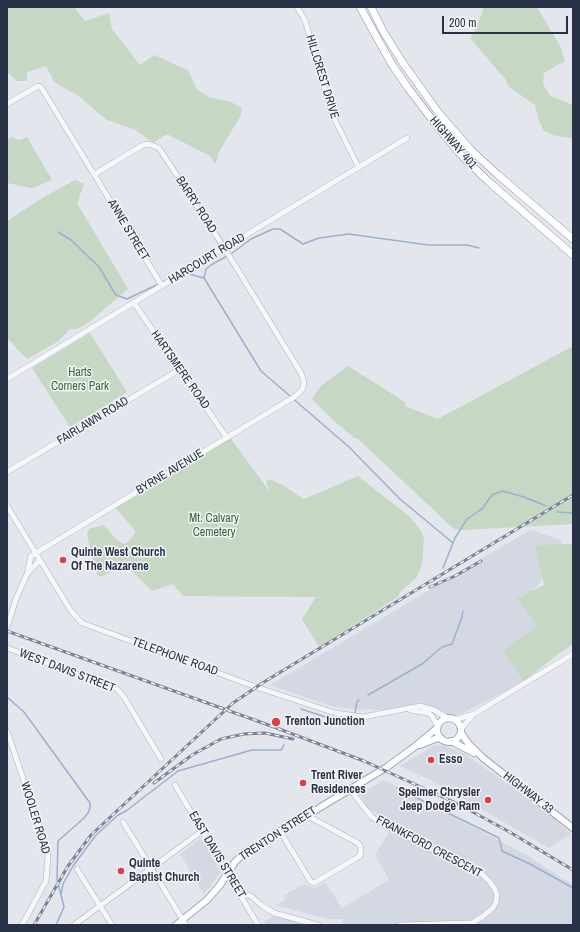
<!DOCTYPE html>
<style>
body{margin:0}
#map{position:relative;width:580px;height:932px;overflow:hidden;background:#e3e6ec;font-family:"Archivo Narrow",sans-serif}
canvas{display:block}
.frame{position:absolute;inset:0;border:8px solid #293147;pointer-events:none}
.scale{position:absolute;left:442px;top:16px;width:126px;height:18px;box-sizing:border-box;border:2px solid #293147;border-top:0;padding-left:5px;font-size:12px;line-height:14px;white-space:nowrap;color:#293147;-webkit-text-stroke:3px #f3f5f9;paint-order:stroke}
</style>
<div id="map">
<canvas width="580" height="932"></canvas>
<div class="frame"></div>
<div class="scale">200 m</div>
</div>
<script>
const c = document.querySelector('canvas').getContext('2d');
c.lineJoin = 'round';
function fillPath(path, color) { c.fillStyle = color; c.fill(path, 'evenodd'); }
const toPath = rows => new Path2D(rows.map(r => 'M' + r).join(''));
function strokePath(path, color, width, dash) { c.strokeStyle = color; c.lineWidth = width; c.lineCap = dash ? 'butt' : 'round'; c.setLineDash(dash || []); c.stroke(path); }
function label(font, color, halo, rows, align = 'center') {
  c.font = font + ' "Archivo Narrow",sans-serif'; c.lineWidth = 3; c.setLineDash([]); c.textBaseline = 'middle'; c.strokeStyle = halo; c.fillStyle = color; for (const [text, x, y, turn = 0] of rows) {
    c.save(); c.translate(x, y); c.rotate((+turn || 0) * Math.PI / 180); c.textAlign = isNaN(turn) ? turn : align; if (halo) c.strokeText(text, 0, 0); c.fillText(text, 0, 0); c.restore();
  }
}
fillPath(toPath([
 [530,530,562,540,555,569,543,577,540,583,527,597,538,626,524,681,461,714,450,716,424,703,379,710,352,709,331,706,270,685],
 [435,745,443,745,463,753,547,811,571,834,549,848,432,781,400,766],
 [384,780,528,856,573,885,573,925,343,925,342,919,328,919,275,905,285,900,284,895,305,884,310,887,316,888,325,882,342,908,389,880,375,855,393,826,367,807,360,794],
 [201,838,221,872,204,894,180,854],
 [274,915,305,925,266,925,264,922]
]), '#d4d8e2');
fillPath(toPath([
 [7,7,74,7,85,21,109,13,112,29,140,65,154,55,188,70,197,90,209,97,231,102,242,108,241,115,219,152,215,164,210,156,167,134,153,143,136,130,107,120,76,94,55,83,46,66,27,72,27,81,17,81,7,72],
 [484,7,537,7,561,48,565,62,559,64,544,73,543,84,550,96,573,105,573,138,556,136,544,131,539,121,535,105,509,87,505,78,499,72,470,38,476,29],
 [11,137,19,140,27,137,52,180,32,188,7,183,7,140],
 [75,180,84,184,77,203,128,289,88,323,77,329,70,329,57,342,27,359,8,339,7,339,7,221,44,197],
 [90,333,127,392,70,427,32,368],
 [573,346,573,524,463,530,454,529,358,439,353,437,333,420,312,399,321,386,348,366,405,402,405,406,438,419],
 [229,436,270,492,266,482,269,479,284,486,304,499,358,476,409,516,422,532,424,540,422,564,416,578,400,592,398,597,319,647,302,619,316,597,183,596,173,584,152,591,133,572,122,567,100,577,96,572,87,535,89,529,104,525,115,538,123,544,128,542,136,532,115,507],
 [573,544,573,644,557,655,524,681,503,651,538,626,517,599,544,585,535,545]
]), '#c6d7c3');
strokePath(toPath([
 [58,232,71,240,99,267,116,295,127,299,169,279],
 [231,254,251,239,273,229,280,229,303,244,319,238,349,234,428,245,467,245,479,248],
 [227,256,211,265,206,269,204,278,261,371,349,447,400,499,453,543],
 [185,273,204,278],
 [557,512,573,513],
 [443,568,455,538,467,519,482,509,492,495,502,491,524,497,546,506],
 [368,695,422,664,442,647,452,644,462,617,463,611],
 [7,697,24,712,90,803,90,808,88,813,84,818,58,841,57,879,64,907,56,925],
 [301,709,351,725,354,725,354,723],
 [355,713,357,702,359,700],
 [397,788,499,838,502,851,530,864,573,888],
 [61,895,63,884,73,866,96,835,118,815,126,811,178,771,252,750,281,750,284,745]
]), '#9bb0d0', 1.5);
const minor = toPath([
 [297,7,305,20,332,114,359,168],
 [7,104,38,86,41,87,162,286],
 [134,303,227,438],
 [7,379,407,138],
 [7,472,179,370],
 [7,506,71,611,82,623,256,687,335,713,363,717,420,706,434,710,449,719],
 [27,574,39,561],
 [7,627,16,599,27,574,31,556,294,397,300,392,303,388,304,382,301,373,225,249,159,148,149,144,143,145,95,174],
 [7,648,117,689,124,697,161,759],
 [410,710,428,713,432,716,437,725],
 [454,720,474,714,573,654],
 [461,729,474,714],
 [7,731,43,837,48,856,46,881,22,925],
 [175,785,258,925],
 [350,789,365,809,372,817,382,824,483,875,490,882,495,889,497,896,496,902,493,908,482,917,472,923,400,925],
 [123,822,186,925],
 [280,831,311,882,314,883,360,856,361,849,360,845,356,842,306,815],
 [77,869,112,925],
 [241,896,247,895,251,896,261,905,274,913,318,925],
 [74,925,202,831]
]);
const major = toPath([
 '437 730a12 12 0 1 1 24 0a12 12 0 1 1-24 0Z',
 [461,733,468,743,483,758,573,828],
 [451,741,474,753],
 [420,745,435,739,441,738],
 [176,925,207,900,220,885,235,862,243,854,387,767,413,748,437,728]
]);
const highway = toPath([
 [360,7,391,63,408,88,437,126,460,154,489,182,573,255],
 [371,7,383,31,403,63,438,112,471,150,498,175,573,239]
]);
strokePath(minor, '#abb0ba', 6);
strokePath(major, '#a1a8b9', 8);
strokePath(highway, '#8991a5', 8);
strokePath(minor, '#f6f7fa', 5);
strokePath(major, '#fff', 6);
strokePath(highway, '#fff', 7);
const rail = toPath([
 [430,587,455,576,481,561],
 [7,631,274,727,364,761,458,804,508,831,573,870],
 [154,783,192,755,221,739,244,734,265,733,293,739],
 [34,925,68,866,91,835,233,703,264,682,573,495]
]);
strokePath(rail, '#7b8398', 3);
strokePath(rail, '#f3f5f9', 1.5, [4.5]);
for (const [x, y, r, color] of [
 [63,560,4,"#dc3d47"],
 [276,722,5,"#dc3d47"],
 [431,760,4,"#dc3d47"],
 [303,783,4,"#dc3d47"],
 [488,800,4,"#dc3d47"],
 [121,871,4,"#dc3d47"]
]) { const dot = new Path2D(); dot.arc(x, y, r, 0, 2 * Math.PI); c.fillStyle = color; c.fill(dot); strokePath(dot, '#f3f5f9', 1.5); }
label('12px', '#293147', '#f3f5f9', [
 ["HILLCREST DRIVE",322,77,73],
 ["HIGHWAY 401",453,143,49],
 ["BARRY ROAD",196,205,57],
 ["ANNE STREET",128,230,59],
 ["HARCOURT ROAD",207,259,-31],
 ["HARTSMERE ROAD",180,370,55],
 ["FAIRLAWN ROAD",93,421,-31],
 ["BYRNE AVENUE",170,472,-31],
 ["TELEPHONE ROAD",175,657,20],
 ["WEST DAVIS STREET",67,671,21],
 ["HIGHWAY 33",528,793,38],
 ["WOOLER ROAD",35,818,73],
 ["TRENTON STREET",278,834,-33],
 ["FRANKFORD CRESCENT",429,847,28],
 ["EAST DAVIS STREET",217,855,59]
]);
label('12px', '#396434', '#f3f5f9', [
 ["Harts",80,373],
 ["Corners Park",80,387],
 ["Mt. Calvary",214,519],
 ["Cemetery",214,533]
]);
label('bold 12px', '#293147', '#f3f5f9', [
 ["Quinte West Church",71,553],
 ["Of The Nazarene",71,567],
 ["Trenton Junction",285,722],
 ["Esso",439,760],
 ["Trent River",311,776],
 ["Residences",311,790],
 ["Spelmer Chrysler",480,793,"right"],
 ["Jeep Dodge Ram",480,807,"right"],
 ["Quinte",129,864],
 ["Baptist Church",129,878]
], 'left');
</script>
